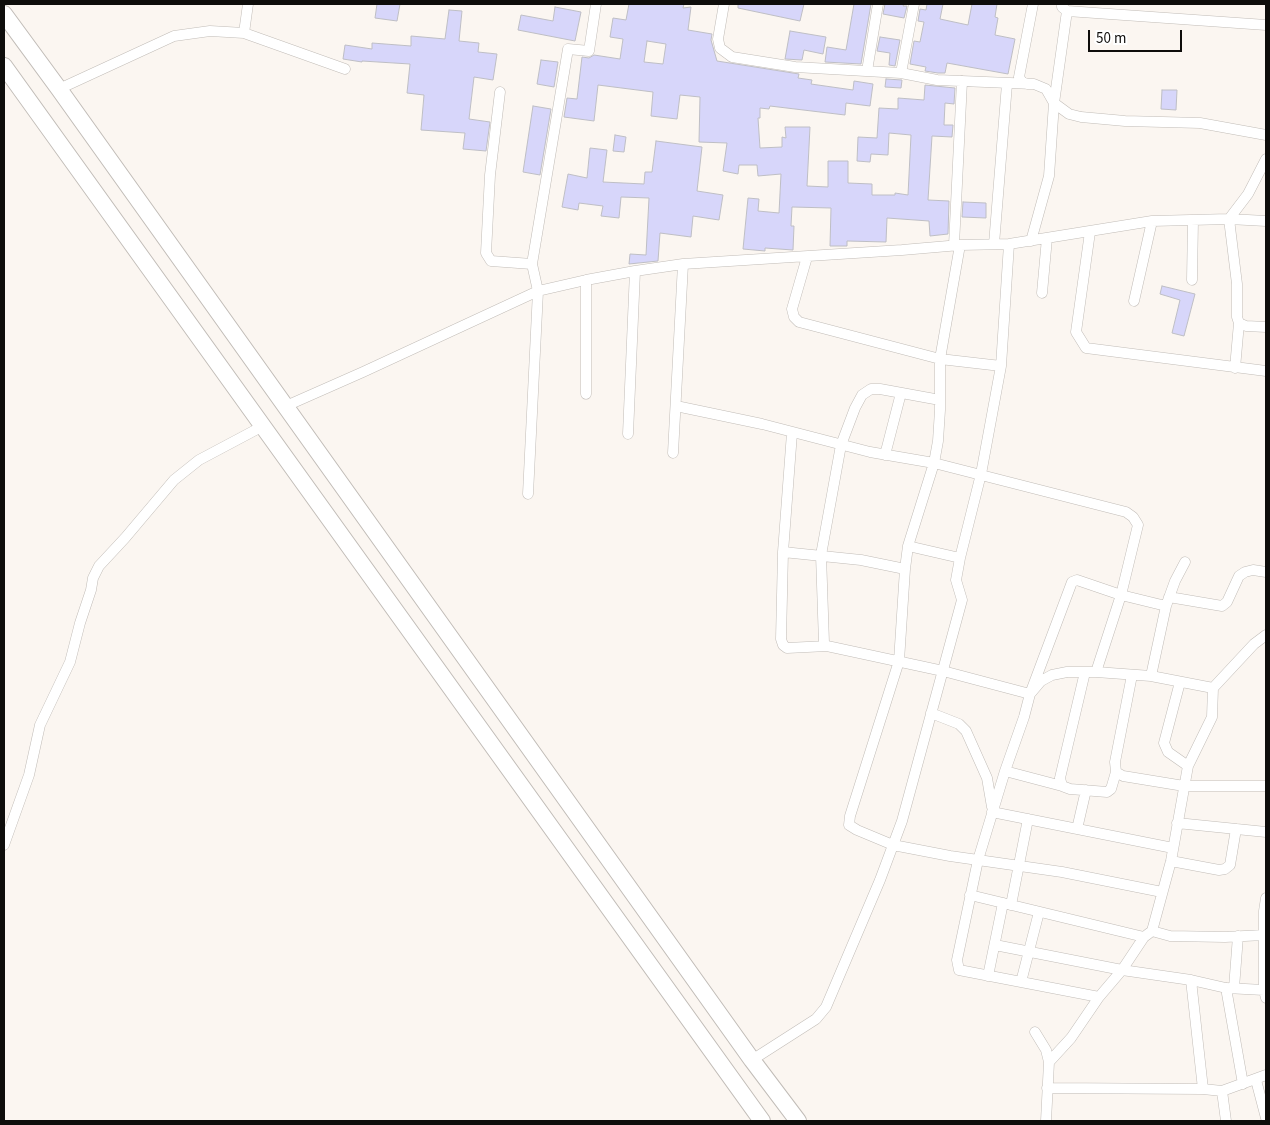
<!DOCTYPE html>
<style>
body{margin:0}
#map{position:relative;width:1270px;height:1125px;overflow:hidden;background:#fbf6f1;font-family:"Source Sans 3",sans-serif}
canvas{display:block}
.frame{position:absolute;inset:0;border:5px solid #0e0d0b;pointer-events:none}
.scale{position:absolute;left:1088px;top:30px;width:94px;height:22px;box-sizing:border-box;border:2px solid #0e0d0b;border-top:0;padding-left:6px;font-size:15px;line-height:18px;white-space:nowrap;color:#0e0d0b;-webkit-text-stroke:4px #fff;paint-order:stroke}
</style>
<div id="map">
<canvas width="1270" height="1125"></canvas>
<div class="frame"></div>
<div class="scale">50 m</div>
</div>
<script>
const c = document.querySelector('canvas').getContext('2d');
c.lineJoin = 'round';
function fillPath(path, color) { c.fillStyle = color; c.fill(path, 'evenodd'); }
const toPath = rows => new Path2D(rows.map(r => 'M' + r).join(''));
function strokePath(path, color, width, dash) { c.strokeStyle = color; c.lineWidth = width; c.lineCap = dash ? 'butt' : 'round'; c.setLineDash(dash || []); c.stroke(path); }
const building = toPath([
 [377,4,400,4,397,21,375,18,377,4],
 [629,4,684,4,683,8,691,7,688,30,712,34,711,40,717,61,799,74,798,78,812,80,811,84,853,90,854,81,873,84,870,106,846,103,845,115,770,106,769,109,760,108,760,118,758,118,760,148,782,147,782,137,786,138,785,127,810,127,807,186,828,187,828,161,848,161,848,183,872,184,872,195,895,195,895,193,908,195,911,135,889,133,888,155,871,154,870,162,857,161,858,137,877,138,879,108,898,109,898,98,924,100,925,85,955,88,954,104,945,103,944,125,953,125,952,137,932,136,928,200,949,201,948,234,930,236,929,221,887,218,886,242,847,241,847,246,830,246,831,208,792,207,791,226,794,226,793,250,765,248,765,251,743,249,748,198,759,199,758,211,779,213,781,174,758,176,757,165,739,165,738,174,723,171,727,143,699,142,700,97,680,95,677,119,651,116,653,92,598,85,594,121,564,117,567,98,577,99,582,57,589,58,594,55,620,59,623,39,610,37,613,18,626,20,629,4],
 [647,41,666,44,663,64,644,62,647,41],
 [738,4,804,4,800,21,738,8,738,4],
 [854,4,871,4,861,64,825,62,827,47,846,50,854,4],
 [885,4,904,4,903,6,907,6,904,18,883,14,885,4],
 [927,4,943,4,940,19,968,25,972,4,997,4,995,17,998,18,995,35,1015,39,1008,74,947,63,945,73,938,73,925,71,926,67,910,64,914,41,920,42,924,22,918,21,920,9,926,10,927,4],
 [555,7,581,12,575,41,518,30,521,15,553,21,555,7],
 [449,10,462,11,459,41,479,43,478,52,497,54,493,80,474,77,469,119,490,122,486,151,463,149,465,133,421,130,424,95,407,93,410,64,362,61,362,62,343,59,345,45,372,49,372,43,411,46,411,36,445,39,449,10],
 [790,31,826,37,823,54,804,50,802,60,785,59,790,31],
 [880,37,900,40,895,66,889,65,890,53,877,51,880,37],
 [541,60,558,62,554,87,537,84,541,60],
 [886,79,902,80,901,88,885,87,886,79],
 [1162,90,1177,90,1176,110,1161,109,1162,90],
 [533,106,551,109,540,175,523,172,533,106],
 [615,135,626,137,624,152,613,151,615,135],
 [656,141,702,147,697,191,723,195,719,220,693,216,691,237,660,233,658,261,629,264,630,254,646,255,649,198,621,197,619,218,601,216,603,206,579,203,578,210,562,207,568,174,587,178,590,148,607,150,603,182,644,184,645,172,652,172,656,141],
 [963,202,986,203,986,218,962,217,963,202],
 [1162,286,1195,294,1184,336,1172,333,1180,300,1160,294,1162,286]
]);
fillPath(building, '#d7d6fa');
strokePath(building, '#bebec4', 1);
const street = toPath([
 [724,4,718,39,720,48,732,57,795,67,901,73,937,80,1034,84,1046,89,1054,103,1069,114,1081,117,1125,121,1200,123,1266,135],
 [1062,4,1062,7,1067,11,1266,25],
 [244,33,248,4],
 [867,71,878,4],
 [901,73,914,4],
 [1027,84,1022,82,1019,77,1033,4],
 [59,89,174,36,210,31,244,33,345,69],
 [500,92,490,175,486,253,491,261,532,264],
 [1266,159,1248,194,1229,219,1237,284,1237,317,1239,323,1246,326,1266,327],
 [1090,232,1076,332,1086,348,1266,371],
 [1031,241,1049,176,1054,103,1067,11],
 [994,244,1007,84],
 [954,245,962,81],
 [960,245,940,359,940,410,938,441,934,463,908,546,905,569,899,661,850,816,849,825,857,830,893,845,950,856,978,860,1005,771,1024,717,1030,694,1072,582,1077,580,1121,595,1166,606],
 [807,257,792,309,794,317,799,322,940,359,1001,366],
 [1192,280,1193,220],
 [1042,293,1047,238],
 [1134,301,1152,221],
 [1235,368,1239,323],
 [586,394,586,280],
 [940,400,880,389,871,389,862,395,855,408,841,445,821,555,824,643,827,646,943,671,1030,694,1041,681,1052,675,1067,672,1096,672,1151,676,1213,688],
 [286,406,363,372,538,291,586,280,635,271,683,264,902,250,960,245,1009,244,1152,221,1229,219,1266,221],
 [676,406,762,424,870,452,934,463,1126,512,1133,517,1138,525,1121,595,1096,672],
 [792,433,783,552,781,639,783,645,787,648,827,646],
 [628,434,635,271],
 [673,453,683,264],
 [885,455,901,393],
 [528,494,538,291,532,264,568,49,589,51,596,4],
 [908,546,960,558],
 [783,552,861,560,905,569],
 [1169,597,1222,606,1227,602,1239,576,1245,572,1253,570,1266,572],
 [1085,672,1060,778,1062,786,1070,789,1107,792,1111,789,1116,772],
 [1132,675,1115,762,1116,772,1123,776,1184,786,1266,786],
 [1151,676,1166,606,1175,581,1185,562],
 [1180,682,1164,743,1168,752,1188,766],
 [931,713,959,724,966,731,987,778,992,807],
 [1005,771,1062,786],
 [992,812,1173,848],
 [1177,823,1266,832],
 [1077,829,1086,790],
 [4,845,29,775,40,725,70,662,80,623,91,590,93,578,99,566,125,538,174,480,199,460,263,426],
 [1171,861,1219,870,1225,869,1230,865,1236,829],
 [970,895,1144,937],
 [1266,898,1264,911,1264,990,1266,998],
 [1011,905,1028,819],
 [1152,931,1170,936,1225,937,1264,935],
 [995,945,1122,970,1191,980,1226,988,1264,990],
 [988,976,1003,903],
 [1191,980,1203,1089],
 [1021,982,1039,912],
 [1226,988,1243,1084],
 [1234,988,1238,936],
 [1099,997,959,970,957,960,978,860,1062,872,1162,892],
 [1035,1032,1046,1050,1049,1062,1046,1121],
 [752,1060,816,1019,826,1007,880,880,902,821,962,600,956,580,960,558,981,474,1001,366,1009,244],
 [1049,1062,1071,1038,1099,997,1122,970,1144,937,1152,931,1171,861,1188,766,1212,717,1213,688,1254,644,1266,635],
 [1256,1080,1266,1118],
 [1047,1088,1203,1089,1222,1091,1266,1075],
 [1222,1091,1226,1121]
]);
const primary = toPath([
 [4,14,59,89,752,1060,798,1121],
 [4,66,762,1121]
]);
strokePath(street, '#c1bcb7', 11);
strokePath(primary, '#c1bcb7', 18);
strokePath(street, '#fff', 10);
strokePath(primary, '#fff', 16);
</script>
